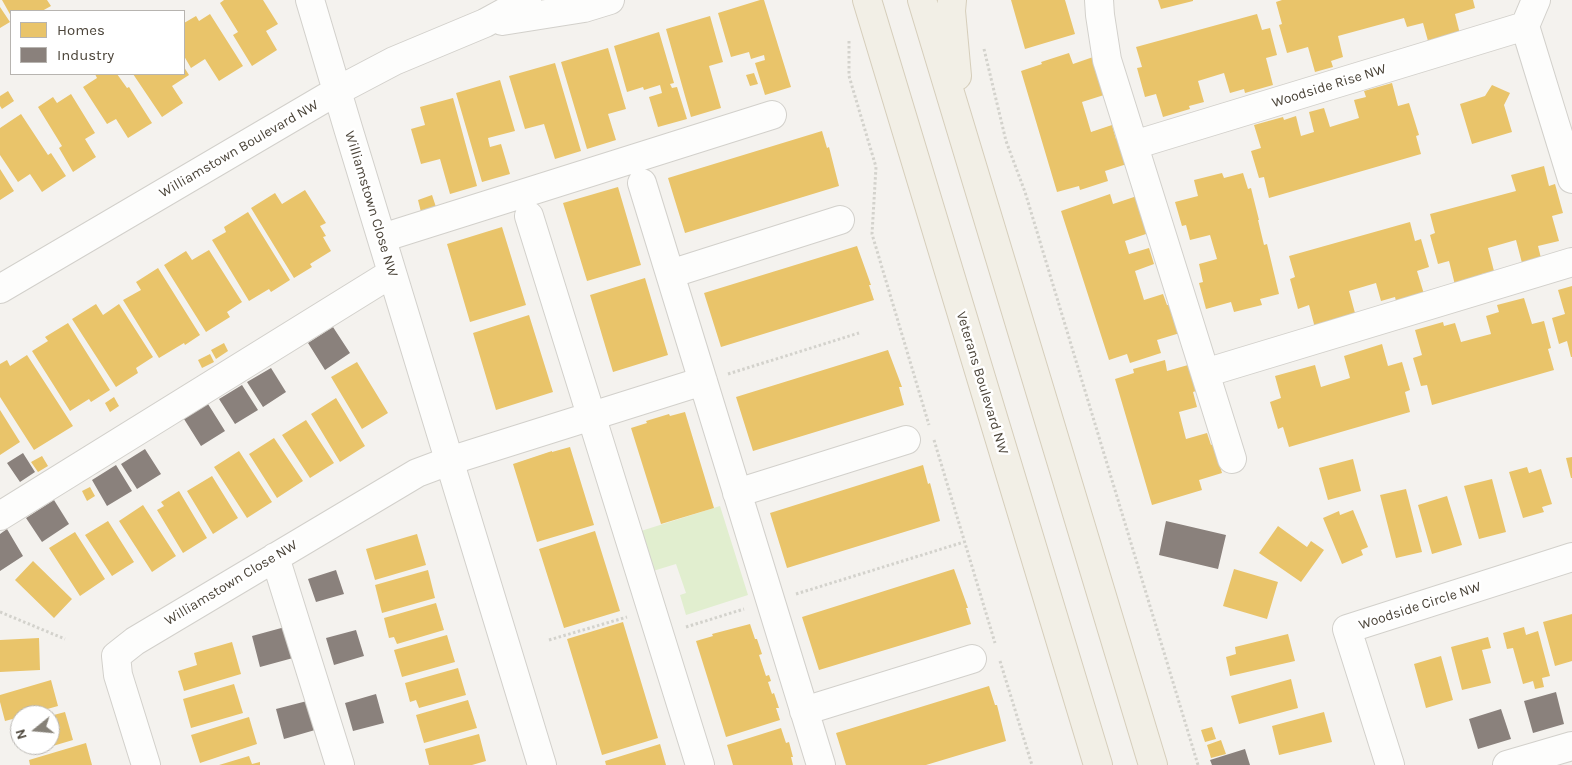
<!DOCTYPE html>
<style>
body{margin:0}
#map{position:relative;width:1572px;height:765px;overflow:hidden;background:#f4f2ee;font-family:Karla,sans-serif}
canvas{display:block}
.legend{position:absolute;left:10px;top:10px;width:175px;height:65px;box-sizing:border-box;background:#fff;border:1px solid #b7b4b0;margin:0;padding:6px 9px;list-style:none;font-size:15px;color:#4b4439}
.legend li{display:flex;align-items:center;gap:10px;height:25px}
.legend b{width:25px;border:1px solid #b7b4b0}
.north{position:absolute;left:10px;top:705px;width:50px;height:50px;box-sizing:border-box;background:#fff;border:1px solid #b7b4b0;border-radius:50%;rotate:253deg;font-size:14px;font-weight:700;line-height:20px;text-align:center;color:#4b4439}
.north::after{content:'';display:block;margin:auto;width:18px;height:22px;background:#868178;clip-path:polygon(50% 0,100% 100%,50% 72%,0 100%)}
</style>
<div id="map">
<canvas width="1572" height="765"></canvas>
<ul class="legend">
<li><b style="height:14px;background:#e9c46a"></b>Homes</li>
<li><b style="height:14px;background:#8a817c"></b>Industry</li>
</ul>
<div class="north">N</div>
</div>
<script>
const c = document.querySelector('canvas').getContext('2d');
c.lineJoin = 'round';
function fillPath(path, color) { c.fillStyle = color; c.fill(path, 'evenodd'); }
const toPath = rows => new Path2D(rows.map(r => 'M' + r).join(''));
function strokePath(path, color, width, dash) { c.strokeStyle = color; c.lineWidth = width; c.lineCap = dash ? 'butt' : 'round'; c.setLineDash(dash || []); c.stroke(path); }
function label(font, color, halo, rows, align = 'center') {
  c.font = font + ' Karla,sans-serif'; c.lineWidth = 5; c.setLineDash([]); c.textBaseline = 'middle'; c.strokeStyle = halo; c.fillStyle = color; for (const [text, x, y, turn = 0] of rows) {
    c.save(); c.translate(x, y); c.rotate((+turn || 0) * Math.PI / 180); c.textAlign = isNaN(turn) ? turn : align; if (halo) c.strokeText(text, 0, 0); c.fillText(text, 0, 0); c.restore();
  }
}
fillPath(toPath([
 [720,506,748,595,686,615,680,595,686,593,676,564,653,571,641,531]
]), '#e1eecf');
fillPath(toPath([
 [2,0,47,0,51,6,42,11,11,11,11,16],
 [224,0,263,0,278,24,266,31,277,50,252,66,233,35,238,32,220,3],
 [760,0,764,0,791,87,765,95,755,63,765,60,764,55,751,59,749,52,731,57,718,13],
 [1011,0,1065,0,1075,34,1025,49],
 [1158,0,1193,0,1193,1,1161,9],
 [1282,0,1473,0,1475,8,1455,14,1461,38,1428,41,1423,23,1407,27,1404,18,1338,36,1343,57,1331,61,1333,67,1315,72,1308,47,1287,53,1279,25,1282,24,1276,2],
 [0,7,10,22,0,28],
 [210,14,243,66,219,81,205,59,191,68,184,56,184,23,196,16,199,21],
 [1257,14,1262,30,1270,28,1277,55,1266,58,1273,85,1245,93,1244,89,1230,93,1224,73,1198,81,1204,102,1189,106,1190,109,1163,117,1156,94,1145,97,1137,68,1142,67,1136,47],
 [710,16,723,62,709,66,721,108,691,117,666,29],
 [659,32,674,83,670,84,672,88,677,87,687,119,658,127,649,97,662,93,660,85,644,90,643,87,627,92,614,46],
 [608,48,626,109,608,114,616,140,587,149,561,62],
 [1069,53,1073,64,1096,56,1100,83,1104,95,1082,102,1091,132,1112,125,1116,139,1122,137,1130,163,1105,171,1108,181,1080,190,1079,186,1057,192,1021,71,1042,64,1041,62],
 [555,63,581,151,555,159,544,124,525,129,509,76],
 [184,67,189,75,172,86,183,103,162,117,133,74,184,74],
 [754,73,758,84,750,86,746,75],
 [95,74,117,74,127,88,129,87,152,123,128,138,116,119,107,124,83,87,97,78],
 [500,80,515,131,488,138,490,147,501,144,510,174,482,182,456,93],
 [1392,83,1398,106,1409,103,1419,135,1416,136,1421,154,1269,198,1264,177,1259,178,1251,151,1261,148,1254,125,1283,117,1284,120,1296,116,1301,136,1314,132,1309,112,1324,108,1330,127,1359,118,1354,100,1366,97,1364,91],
 [1492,85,1510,93,1504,105,1512,132,1472,144,1460,104,1485,96],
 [8,91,14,101,2,109,0,106,0,96],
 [71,94,95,133,85,139,96,157,73,172,59,148,62,146,38,107,53,97,57,103],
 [453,98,477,186,450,194,440,159,421,164,411,129,425,125,420,107],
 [21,114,48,155,51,153,66,176,42,192,30,174,18,182,0,155,0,128],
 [822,131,827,148,829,147,839,186,685,233,668,178],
 [1544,166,1549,186,1555,184,1563,213,1552,216,1559,241,1538,246,1541,258,1522,263,1516,240,1488,248,1494,271,1482,274,1483,277,1455,285,1449,261,1438,264,1430,235,1435,233,1430,214,1516,191,1511,175],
 [0,169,14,191,0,200],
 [1222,173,1224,178,1243,173,1248,189,1251,188,1259,220,1258,220,1264,245,1267,244,1279,294,1260,299,1262,305,1234,312,1231,302,1206,309,1199,283,1203,282,1199,264,1217,259,1210,235,1190,240,1186,225,1182,226,1175,202,1198,196,1194,180],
 [618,187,641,265,587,281,563,203],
 [305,190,326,223,320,226,326,236,323,237,331,251,310,264,312,267,294,278,251,208,275,193,282,204],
 [1110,194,1113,204,1137,196,1149,233,1125,241,1129,254,1149,248,1154,264,1135,271,1144,300,1163,294,1167,305,1170,305,1180,333,1157,340,1161,353,1130,363,1127,354,1109,360,1061,211],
 [432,195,436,207,421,212,418,200],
 [248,212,290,280,271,292,269,289,249,301,212,240,226,232,224,227],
 [1410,222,1415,241,1421,239,1429,267,1417,271,1424,294,1396,301,1395,297,1381,301,1376,283,1349,291,1355,313,1342,317,1343,321,1315,328,1309,305,1298,309,1290,279,1295,277,1289,256],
 [502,227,526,305,470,322,447,244],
 [857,246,871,285,869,285,874,300,721,347,704,293],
 [209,250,242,302,227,312,230,317,206,332,164,265,186,251,192,260],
 [158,268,200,335,185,345,184,343,159,358,123,300,141,290,136,282],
 [645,278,668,355,613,372,590,295],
 [1572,286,1572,357,1571,357,1567,341,1559,344,1552,318,1565,314,1558,290],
 [1524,298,1532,324,1544,321,1551,348,1548,349,1554,370,1432,405,1427,385,1421,386,1413,358,1422,355,1415,330,1443,322,1444,326,1455,323,1461,342,1491,334,1486,316,1499,312,1497,305],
 [96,304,103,315,119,304,153,357,136,368,138,373,116,387,72,319],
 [529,315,553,392,496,410,473,333],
 [68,323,110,390,91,402,89,399,70,411,32,351,48,341,45,337],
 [224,343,228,351,216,359,211,350],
 [1382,344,1388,366,1402,362,1410,390,1405,392,1410,412,1289,447,1283,427,1278,429,1270,402,1281,398,1275,376,1315,365,1321,387,1350,378,1344,356],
 [888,350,902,387,899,387,904,405,753,451,736,397],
 [210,354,214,362,202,368,198,360],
 [27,355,73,426,34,450,0,397,0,364,7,360,10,366],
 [1165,360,1167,371,1188,365,1196,391,1193,392,1197,407,1179,412,1186,439,1207,433,1211,445,1213,444,1222,473,1199,480,1202,490,1152,505,1115,379,1134,373,1133,369],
 [357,362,388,413,362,429,331,377],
 [114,397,119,406,110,412,105,403],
 [336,398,365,446,340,462,311,414],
 [0,410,20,442,0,455],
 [685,412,714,508,661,524,631,428,647,423,646,421,669,414,670,416],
 [306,420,334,463,310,478,282,435],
 [274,438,303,481,277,498,249,454],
 [570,447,594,525,537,542,513,464,552,451,552,452],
 [239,451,272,502,247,518,214,467],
 [42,456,48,466,38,472,31,462],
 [1572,457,1572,478,1571,478,1566,458],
 [1353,459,1361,491,1328,500,1319,468],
 [923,465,928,484,930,483,940,521,787,568,770,513],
 [1527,467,1529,473,1541,469,1552,504,1542,507,1544,512,1523,518,1509,472],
 [212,476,238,518,213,534,187,491],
 [1492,479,1506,532,1479,539,1464,486],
 [90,487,95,496,87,501,82,491],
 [1406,489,1422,552,1396,558,1380,495],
 [179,491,207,538,183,553,157,510,164,506,161,502],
 [1447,496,1462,545,1432,554,1418,505],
 [143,505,176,556,152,572,119,521],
 [1353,510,1368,547,1361,550,1363,555,1342,564,1323,518,1339,511,1340,515],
 [108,521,134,562,112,576,85,535],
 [1278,526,1307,547,1311,541,1324,550,1301,582,1259,553],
 [595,531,620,611,564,628,539,549],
 [75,532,105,579,80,596,49,548],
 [417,534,426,565,375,580,366,549],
 [33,561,72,599,54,618,15,580],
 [954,569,968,608,966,608,971,624,819,670,802,617],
 [1234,569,1278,582,1267,619,1223,606],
 [428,570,435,598,382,613,375,585],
 [436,603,444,630,397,644,394,637,389,638,384,618],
 [1572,614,1572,661,1555,666,1543,622],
 [623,622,658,738,602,755,567,639],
 [750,624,755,639,757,639,762,654,759,655,766,676,769,675,771,681,768,682,772,694,774,693,779,708,776,708,780,720,726,737,696,641,713,636,712,634],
 [1524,627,1526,635,1538,631,1550,676,1542,678,1544,687,1535,689,1533,681,1523,684,1513,648,1507,649,1503,633],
 [1288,634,1295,661,1230,676,1226,657,1236,654,1235,647],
 [447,635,455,662,402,677,394,650],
 [1488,637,1491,648,1482,650,1491,683,1462,690,1451,647],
 [39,638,40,670,0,672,0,640],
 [232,642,241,674,184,691,178,671,197,665,194,653],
 [1441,656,1453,700,1426,708,1414,664],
 [458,668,466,695,419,708,416,700,410,702,405,683],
 [1291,679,1298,708,1239,724,1231,696],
 [51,680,58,706,26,715,20,715,20,717,5,721,0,702,0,695],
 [234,684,243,713,191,728,183,699],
 [989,686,995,705,997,705,1006,741,926,765,846,765,836,733],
 [468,700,477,728,424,743,416,715],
 [65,712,73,740,29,753,27,745,50,745,50,716],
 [1324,712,1332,742,1279,755,1272,726],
 [249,717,257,744,200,763,191,735],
 [20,725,20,744,17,745,12,727],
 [1212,727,1216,739,1205,742,1201,730],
 [781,728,786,743,789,742,793,757,791,757,793,765,733,765,727,745],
 [479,734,486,761,472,765,429,765,425,749],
 [1221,740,1226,754,1211,758,1207,745],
 [86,743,92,765,30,765,29,760],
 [660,744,666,765,606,765,605,761],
 [249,756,252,764,260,762,260,765,219,765]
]), '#e9c46a');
fillPath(toPath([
 [333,327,350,353,325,370,308,343],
 [271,368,286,392,263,407,247,382],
 [242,385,258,410,235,424,219,399],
 [208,404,225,431,201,446,184,419],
 [145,449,161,474,137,489,121,464],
 [23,453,35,472,20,482,7,463],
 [116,465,132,491,107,506,92,480],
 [54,500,69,524,42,542,26,518],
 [1166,521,1226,535,1218,569,1159,555],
 [7,529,23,556,0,571,0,534],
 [336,570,344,594,316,602,308,579],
 [285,627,293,658,260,667,252,636],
 [356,630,364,656,334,665,326,638],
 [1556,692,1564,724,1533,733,1524,701],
 [376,694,384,723,353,731,345,703],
 [307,701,315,730,284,739,276,709],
 [1501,709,1511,739,1478,749,1469,719],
 [1245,749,1250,765,1212,765,1210,760]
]), '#8a817c');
const minor = toPath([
 [310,0,348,128,542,765],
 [1099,0,1100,15,1107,60,1232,459],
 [1536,0,1525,26,1572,179],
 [502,21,584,8,610,0],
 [1134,145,1525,26],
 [642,183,821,765],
 [529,216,700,765],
 [382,238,772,115],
 [670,274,840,220],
 [0,289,337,91,394,61,485,23,527,0],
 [1205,373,1572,262],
 [737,493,906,440],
 [0,516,392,273],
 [275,557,340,765],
 [804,711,972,659],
 [146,765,118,675,116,656,135,641,417,473,449,461,703,381],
 [1390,765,1347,629,1572,557],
 [1507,765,1572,746]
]);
const major = toPath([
 [867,0,1098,765],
 [922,0,1153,765],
 [952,0,951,11,957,76]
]);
strokePath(minor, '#d2d0cb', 30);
strokePath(major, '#d6cebb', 30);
strokePath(toPath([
 [849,41,849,76,876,167,872,234,929,425],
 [984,49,1006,141,1025,192,1198,765],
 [728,374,859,333],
 [934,440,995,643],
 [796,594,964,542],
 [0,612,65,639],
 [686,627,744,609],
 [549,640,627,617],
 [1000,661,1032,765]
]), '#d3d2cc', 3, [2.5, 2.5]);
strokePath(minor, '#fdfdfc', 28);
strokePath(major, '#f2efe6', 28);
label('14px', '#4b4439', '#fff', [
 ["Woodside Rise NW",1329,86,-17],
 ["Williamstown Boulevard NW",239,149,-30],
 ["Williamstown Close NW",371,204,73],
 ["Veterans Boulevard NW",982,383,73],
 ["Williamstown Close NW",231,583,-31],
 ["Woodside Circle NW",1420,606,-18]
]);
</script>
